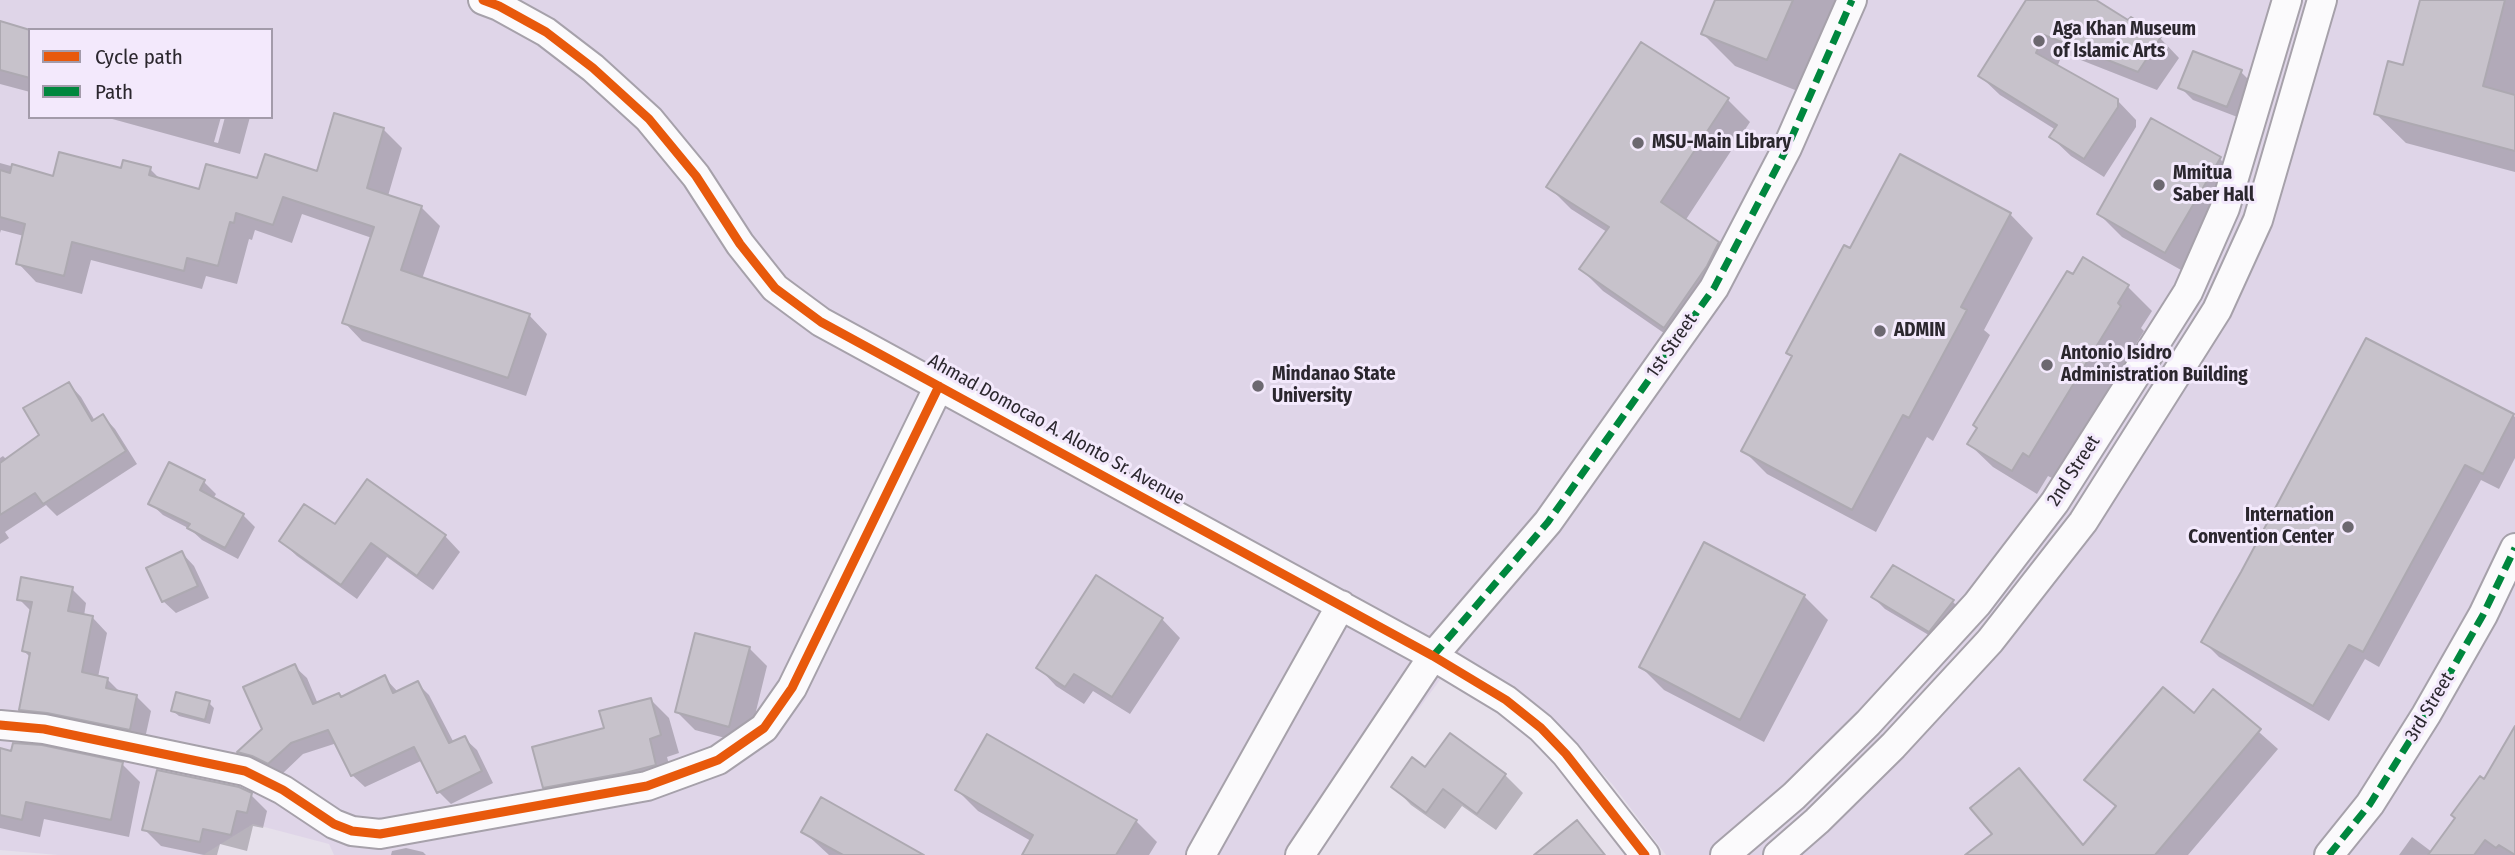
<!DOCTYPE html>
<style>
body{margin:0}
#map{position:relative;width:2515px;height:855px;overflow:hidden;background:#e6e0eb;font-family:"Fira Sans Condensed",sans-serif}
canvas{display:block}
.legend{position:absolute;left:28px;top:28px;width:245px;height:91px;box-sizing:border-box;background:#f3e9fc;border:2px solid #a39baa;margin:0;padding:9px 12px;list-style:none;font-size:21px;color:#2b272e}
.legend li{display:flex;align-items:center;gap:14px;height:35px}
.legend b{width:35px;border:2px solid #a39baa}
</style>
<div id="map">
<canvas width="2515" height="855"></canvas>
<ul class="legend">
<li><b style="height:9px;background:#e8590c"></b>Cycle path</li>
<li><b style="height:9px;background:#00873e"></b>Path</li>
</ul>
</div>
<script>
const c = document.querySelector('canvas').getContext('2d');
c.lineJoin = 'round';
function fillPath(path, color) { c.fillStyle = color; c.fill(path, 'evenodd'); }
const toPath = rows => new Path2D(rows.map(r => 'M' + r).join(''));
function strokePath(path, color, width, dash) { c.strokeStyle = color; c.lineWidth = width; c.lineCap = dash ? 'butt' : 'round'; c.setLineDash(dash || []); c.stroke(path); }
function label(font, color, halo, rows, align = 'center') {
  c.font = font + ' "Fira Sans Condensed",sans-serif'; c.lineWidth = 6; c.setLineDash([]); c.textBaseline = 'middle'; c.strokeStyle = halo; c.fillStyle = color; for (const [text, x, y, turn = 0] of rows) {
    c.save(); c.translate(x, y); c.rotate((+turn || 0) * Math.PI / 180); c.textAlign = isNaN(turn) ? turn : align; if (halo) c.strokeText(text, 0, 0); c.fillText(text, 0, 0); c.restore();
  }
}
fillPath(toPath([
 [0,0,2515,0,2515,853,2514,855,1666,855,1613,785,1554,720,1515,690,1459,654,1351,801,1318,855,334,855,329,844,253,824,203,855,58,855,0,850],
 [30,30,271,30,271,117,30,117]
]), '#dfd5e8');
fillPath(toPath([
 [1717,0,1839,0,1800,92,1735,66,1703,34],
 [2028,0,2092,0,2160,38,2179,58,2157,90,2063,53,2057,67,2117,100,2136,120,2136,127,2104,177,2071,156,2051,137,2056,130,2000,95,1980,76],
 [2422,0,2515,0,2515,172,2406,143,2376,114,2404,67],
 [0,23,30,31,30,92,0,84],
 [1641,44,1728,100,1750,122,1685,221,1718,244,1740,266,1687,349,1603,291,1581,269,1607,232,1571,209,1548,186],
 [2241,72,2253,84,2240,118,2193,100,2180,87],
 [105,117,221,117,214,142,218,143,225,117,250,117,240,154],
 [383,129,402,148,388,196,421,207,440,226,422,279,529,315,547,334,526,396,362,341,344,322,372,238,302,214,292,243,255,230,252,240,249,239,237,284,206,276,202,289,91,260,82,294,36,282,18,263,24,236,1,230,0,233,0,163,54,178,150,169,161,180,200,191,259,180,318,173],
 [2219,158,2243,182,2190,275,2122,237,2099,214],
 [2010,214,2033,238,1984,330,1990,335,1933,441,1927,437,1876,532,1767,474,1743,450,1793,357,1788,353,1850,250],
 [2128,287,2152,311,2141,328,2144,331,2054,479,2048,476,2037,494,1993,467,1969,444,1979,428],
 [69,384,81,397,95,421,103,416,115,429,137,464,57,516,46,505,5,532,9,538,0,544,0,458,3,456,7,460,42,436],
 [2513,415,2515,417,2515,458,2499,489,2481,480,2379,667,2365,659,2329,721,2219,657,2203,641],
 [204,482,216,494,213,499,243,515,255,527,238,559,202,540,190,529,163,515,150,503],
 [335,527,445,536,460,552,433,590,387,557,357,599,297,556,281,541],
 [182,553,194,566,209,598,176,613,163,601],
 [72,589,86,603,84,616,93,618,107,633,98,677,107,679,121,693,136,696,151,711,144,743,36,724,21,709,31,658,24,651,32,612,19,599],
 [1804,596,1828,620,1764,742,1664,690,1641,667],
 [1873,597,1953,602,1965,614,1942,643,1885,609],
 [1162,619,1180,638,1130,714,1093,691,1084,704,1056,686,1038,667],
 [749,648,767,666,748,744,695,730,677,712],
 [294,666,307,678,318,704,342,698,384,677,398,692,417,683,429,695,454,743,464,738,477,750,493,783,451,804,439,792,423,760,365,787,352,775,337,743,303,754,281,775,251,764,239,752,264,729],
 [2214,692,2278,749,2188,855,2131,855,2117,808,2087,780,2194,715],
 [651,700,669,718,679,753,667,757,674,783,563,805,545,787],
 [209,703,214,708,210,724,179,716,173,711],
 [2515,729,2515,855,2399,855,2412,837,2432,852,2484,781],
 [0,750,122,764,140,782,129,837,44,819,40,837,0,828],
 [1426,769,1505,775,1523,793,1496,830,1462,806,1445,829,1411,805,1393,786],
 [957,790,1136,821,1157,842,1149,855,1024,855,1031,841,978,811],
 [250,794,267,811,263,828,253,826,247,851,220,844,217,855,204,855,161,846,144,829],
 [803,831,918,855,829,855],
 [406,848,423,852,426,855,391,855,392,851]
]), '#0003');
const building = toPath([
 [1715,0,1793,0,1767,60,1701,34,1715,0],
 [2026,0,2096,0,2128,20,2131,17,2161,37,2138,72,2044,35,2036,53,2118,99,2118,107,2084,159,2049,137,2057,125,1978,76,2026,0],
 [2420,0,2505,0,2483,86,2515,95,2515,151,2374,114,2388,61,2403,65,2420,0],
 [0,21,30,30,30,78,0,70,0,21],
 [1641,42,1729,98,1661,202,1719,242,1707,266,1664,328,1579,269,1609,227,1546,187,1641,42],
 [2193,51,2242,70,2227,107,2178,88,2193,51],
 [334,113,384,128,367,188,422,206,401,270,530,314,508,378,342,323,374,227,283,197,273,225,236,213,234,223,230,222,218,266,187,258,184,271,72,242,64,276,16,264,25,224,0,217,0,170,10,173,12,164,53,176,59,152,121,168,123,160,151,167,149,175,199,189,206,164,257,178,265,154,317,171,334,113],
 [2151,118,2221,157,2165,253,2097,214,2151,118],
 [1900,154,2011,213,1961,307,1967,310,1909,418,1903,415,1852,510,1741,451,1792,356,1786,353,1844,245,1850,248,1900,154],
 [2083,257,2129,285,2118,303,2121,306,2029,457,2023,453,2012,471,1967,444,1977,428,1973,425,2067,271,2073,274,2083,257],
 [2366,338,2514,414,2483,474,2465,465,2363,652,2349,645,2313,706,2201,642,2241,572,2366,338],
 [69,382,92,421,103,414,126,451,43,504,35,493,0,515,0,463,39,435,23,408,69,382],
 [169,462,205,480,200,490,244,514,225,548,187,528,190,524,148,504,169,462],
 [367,479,446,535,417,576,371,543,341,585,279,541,304,504,335,524,367,479],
 [1704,542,1805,595,1740,720,1639,667,1704,542],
 [182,551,198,586,162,602,146,568,182,551],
 [1893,565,1954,600,1929,632,1871,597,1893,565],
 [1096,575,1163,618,1112,697,1074,674,1065,687,1036,668,1096,575],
 [21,577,73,587,68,611,93,616,82,672,108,678,106,688,137,695,130,730,47,713,19,710,30,653,22,651,32,602,17,600,21,577],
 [695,633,750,647,729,727,675,712,695,633],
 [295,664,313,704,339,693,341,697,385,675,393,693,418,681,449,743,465,736,482,771,437,793,414,747,351,776,328,730,291,743,268,764,252,756,237,752,262,729,243,687,295,664],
 [2163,687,2194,713,2213,689,2261,729,2155,855,1965,855,1992,834,1970,808,2019,768,2083,845,2116,806,2084,780,2163,687],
 [176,692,210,701,205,720,171,711,176,692],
 [651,698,661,735,650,739,656,765,625,773,543,788,532,747,604,728,599,711,651,698],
 [2515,726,2515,855,2499,845,2496,848,2485,840,2474,855,2428,855,2455,818,2451,815,2480,776,2484,779,2515,726],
 [1450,733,1506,774,1477,814,1443,789,1426,813,1391,787,1412,757,1425,767,1450,733],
 [987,734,1137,820,1116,855,1022,855,1033,835,955,790,987,734],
 [13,743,42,745,123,762,111,820,26,802,22,820,0,815,0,748,11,751,13,743],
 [157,770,239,787,252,793,247,813,237,811,231,835,203,829,200,842,142,830,157,770],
 [821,797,924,855,843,855,801,832,821,797],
 [1577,820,1605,855,1534,855,1577,820]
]);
fillPath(building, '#c7c2cb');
strokePath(building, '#ada9b1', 2);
const minor = toPath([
 [483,0,499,6,546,32,593,68,649,119,696,176,740,244,775,288,821,322,1433,656,1506,700,1541,728,1566,754,1645,855],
 [0,725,44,729,245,771,283,790,334,824,352,831,380,834,647,786,718,760,764,728,792,688,939,386],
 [1201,855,1341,605],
 [1300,855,1433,656,1548,522,1714,288,1787,148,1852,0],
 [1725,855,1794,796,1868,723,1977,604,2055,502,2188,292,2225,208,2287,0],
 [1778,855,1817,821,1893,746,1990,641,2083,522,2217,310,2258,220,2322,0],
 [2329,855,2370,804,2426,715,2483,615,2515,548]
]);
strokePath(minor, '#a6a1aa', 32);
strokePath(minor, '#fbfafc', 28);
strokePath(toPath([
 [1433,656,1548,522,1714,288,1787,148,1852,0],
 [2329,855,2370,804,2426,715,2483,615,2515,548]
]), '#00873e', 7, [14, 7]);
strokePath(toPath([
 [483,0,499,6,546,32,593,68,649,119,696,176,740,244,775,288,821,322,1433,656,1506,700,1541,728,1566,754,1645,855],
 [0,725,44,729,245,771,283,790,334,824,352,831,380,834,647,786,718,760,764,728,792,688,939,386]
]), '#e8590c', 9);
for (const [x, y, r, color] of [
 [2039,41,7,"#6c6870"],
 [1638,143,7,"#6c6870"],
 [2159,185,7,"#6c6870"],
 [1880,331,7,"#6c6870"],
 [2047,365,7,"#6c6870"],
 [1258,386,7,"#6c6870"],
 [2348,527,7,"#6c6870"]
]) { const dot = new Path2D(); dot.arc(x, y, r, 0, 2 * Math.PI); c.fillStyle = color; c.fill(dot); strokePath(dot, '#f3e9fc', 2.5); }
label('bold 19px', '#2b272e', '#f3e9fc', [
 ["Aga Khan Museum",2053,30],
 ["of Islamic Arts",2053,52],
 ["MSU-Main Library",1652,143],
 ["Mmitua",2173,174],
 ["Saber Hall",2173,196],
 ["ADMIN",1894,331],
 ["Antonio Isidro",2061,354],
 ["Administration Building",2061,376],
 ["Mindanao State",1272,375],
 ["University",1272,397],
 ["Internation",2334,516,"right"],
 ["Convention Center",2334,538,"right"]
], 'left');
label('19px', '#2b272e', '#f3e9fc', [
 ["1st Street",1672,346,-55],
 ["Ahmad Domocao A. Alonto Sr. Avenue",1056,430,29],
 ["2nd Street",2074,471,-57],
 ["3rd Street",2430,707,-59]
]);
</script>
